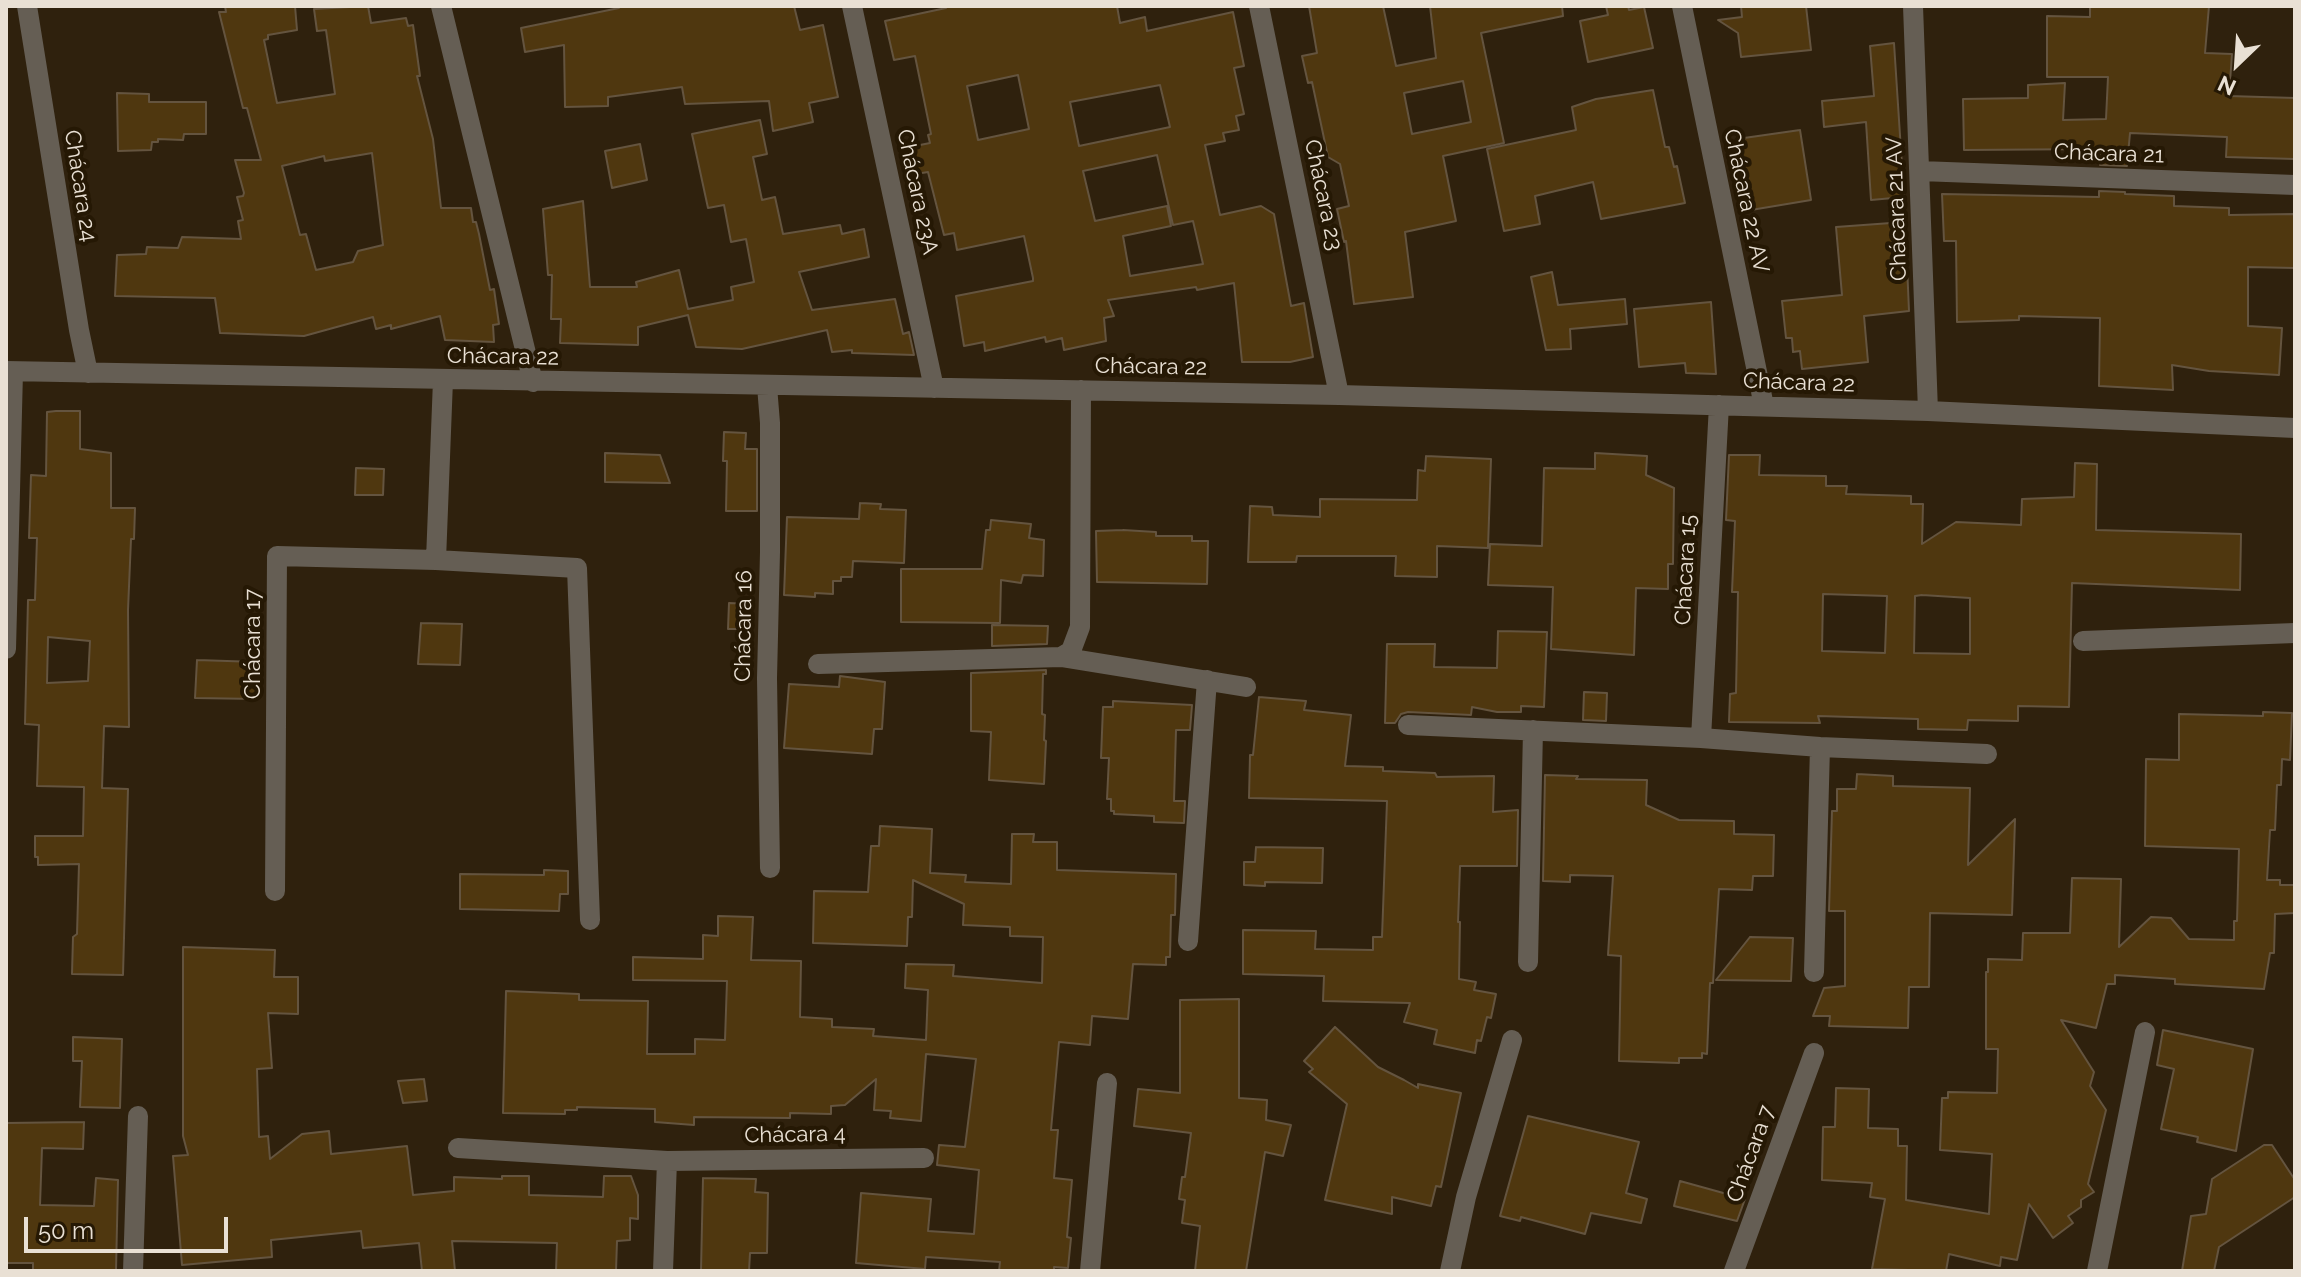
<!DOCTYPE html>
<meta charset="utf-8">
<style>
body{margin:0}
#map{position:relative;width:2301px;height:1277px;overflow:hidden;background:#2f210d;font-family:Raleway,sans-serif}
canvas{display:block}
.frame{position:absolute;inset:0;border:8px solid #e9e0d4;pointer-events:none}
.north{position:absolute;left:2197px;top:24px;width:80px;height:80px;-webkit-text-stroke:6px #251804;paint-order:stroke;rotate:205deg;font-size:22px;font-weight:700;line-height:32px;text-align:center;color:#e9e0d4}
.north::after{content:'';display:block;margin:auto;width:28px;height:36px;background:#e9e0d4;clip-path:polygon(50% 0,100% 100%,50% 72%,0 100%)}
.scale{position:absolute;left:24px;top:1217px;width:204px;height:36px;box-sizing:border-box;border:4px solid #e9e0d4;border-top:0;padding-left:10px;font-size:24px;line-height:28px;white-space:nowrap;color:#e9e0d4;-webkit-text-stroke:6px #251804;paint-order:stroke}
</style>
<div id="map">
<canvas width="2301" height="1277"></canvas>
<div class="frame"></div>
<div class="north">N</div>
<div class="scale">50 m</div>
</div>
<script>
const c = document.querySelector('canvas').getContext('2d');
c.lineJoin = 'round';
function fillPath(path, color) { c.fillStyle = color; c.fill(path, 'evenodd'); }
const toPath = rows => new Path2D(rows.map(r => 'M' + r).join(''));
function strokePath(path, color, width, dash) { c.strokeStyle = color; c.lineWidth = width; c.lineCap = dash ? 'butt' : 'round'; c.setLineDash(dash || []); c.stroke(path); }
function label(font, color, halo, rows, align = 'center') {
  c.font = font + ' Raleway,sans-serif'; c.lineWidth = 8; c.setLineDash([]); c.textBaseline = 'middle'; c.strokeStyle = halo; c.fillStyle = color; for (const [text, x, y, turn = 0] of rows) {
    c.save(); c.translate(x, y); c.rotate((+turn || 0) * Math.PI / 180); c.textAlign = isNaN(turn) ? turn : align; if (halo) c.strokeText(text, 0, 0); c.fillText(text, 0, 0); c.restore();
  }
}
const building = toPath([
 [225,6,295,6,297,30,268,35,268,39,264,40,277,103,335,94,326,30,317,31,314,9,368,6,371,23,406,18,408,26,413,25,420,76,417,76,433,139,441,208,471,208,473,222,476,222,479,234,490,290,494,289,499,324,493,325,494,342,445,340,440,316,391,329,391,325,376,329,373,317,304,336,220,333,215,298,115,296,117,255,146,254,147,247,178,248,182,237,241,239,238,221,243,220,237,197,243,196,244,193,235,160,261,160,247,108,243,108,219,12,226,12,225,6],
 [372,153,383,245,358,251,353,262,316,270,306,234,300,235,282,166,324,156,325,161,372,153],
 [618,6,794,6,800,30,823,25,838,97,809,103,813,122,773,131,769,101,685,104,682,87,608,97,608,106,565,107,564,45,525,52,521,28,619,8,618,6],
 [946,6,1117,6,1120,23,1145,17,1147,31,1233,12,1244,66,1234,68,1244,114,1236,116,1239,130,1223,133,1225,141,1205,145,1220,215,1261,206,1274,214,1291,306,1304,303,1313,357,1290,362,1242,362,1234,283,1197,290,1196,287,1108,300,1114,316,1104,318,1106,341,1064,350,1062,338,1046,342,1045,337,985,351,984,342,964,346,956,296,1033,281,1033,278,1024,236,957,250,954,233,944,235,928,172,916,174,910,147,930,143,928,135,931,134,915,56,894,60,885,21,946,8,946,6],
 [1018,75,1029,129,978,140,967,86,1018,75],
 [1160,85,1170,127,1079,146,1070,102,1160,85],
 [1157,155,1173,225,1193,221,1203,264,1130,276,1123,236,1171,226,1167,206,1095,221,1083,171,1157,155],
 [1309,6,1383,6,1396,66,1436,58,1430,6,1562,6,1563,16,1481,33,1504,143,1443,156,1456,221,1405,232,1413,297,1354,304,1346,241,1344,242,1337,209,1349,206,1340,164,1328,157,1312,82,1308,83,1302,56,1317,53,1309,6],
 [1463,81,1471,122,1412,134,1404,93,1463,81],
 [1606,6,1628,6,1629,10,1644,7,1653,48,1588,62,1580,21,1608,15,1606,6],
 [1741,6,1806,6,1811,50,1741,57,1738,33,1718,20,1742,17,1741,6],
 [2090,6,2209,6,2205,53,2232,54,2229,96,2295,98,2295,159,2226,157,2227,137,2130,133,2127,166,2100,165,2101,149,1964,150,1963,99,2028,98,2028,85,2065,83,2063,120,2106,119,2108,77,2047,77,2047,16,2090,17,2090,6],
 [1894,43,1904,197,1871,200,1866,122,1824,127,1822,101,1874,96,1870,46,1894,43],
 [1653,90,1665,147,1669,147,1674,167,1677,166,1685,203,1601,219,1593,182,1535,196,1540,224,1504,231,1487,149,1576,130,1572,107,1596,99,1653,90],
 [117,93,149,94,149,102,206,102,206,134,184,134,183,140,158,139,158,142,152,142,151,150,118,151,117,93],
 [760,120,767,154,753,157,762,200,775,197,783,234,840,225,842,234,864,229,869,257,799,272,812,310,895,299,903,334,909,332,914,355,852,353,852,350,832,352,827,330,742,349,696,347,688,315,638,327,638,345,560,343,561,319,551,319,552,275,548,275,543,209,583,201,590,287,637,287,636,282,679,270,688,309,733,300,731,287,754,282,746,239,731,242,724,205,708,208,692,134,760,120],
 [1800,130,1811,200,1751,210,1741,146,1745,145,1744,138,1800,130],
 [640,144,647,180,612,188,605,151,640,144],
 [2099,191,2125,192,2125,194,2174,196,2174,206,2229,208,2229,215,2294,214,2295,268,2248,267,2248,326,2282,328,2279,375,2209,371,2172,365,2173,390,2099,386,2100,318,2019,316,2019,320,1957,322,1956,241,1944,241,1942,194,2099,197,2099,191],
 [1891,223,1894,265,1907,265,1909,311,1864,316,1868,362,1802,369,1800,351,1793,352,1792,338,1786,338,1782,301,1842,295,1836,227,1891,223],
 [1552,272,1558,305,1625,299,1627,324,1570,329,1571,349,1546,350,1531,277,1552,272],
 [1711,302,1716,374,1686,373,1685,363,1639,367,1634,309,1711,302],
 [56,411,80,411,80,449,111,453,111,508,135,508,134,539,131,539,128,610,129,727,104,726,102,788,128,789,123,975,72,974,73,937,77,934,79,864,38,865,38,857,35,857,35,836,83,836,84,787,37,786,39,725,25,724,28,600,35,600,37,538,29,538,31,475,46,476,47,412,56,411],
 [48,637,90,641,88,681,47,683,48,637],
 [724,432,746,433,745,449,757,449,757,511,726,511,727,461,723,461,724,432],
 [605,453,660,455,670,483,605,482,605,453],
 [1595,453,1647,456,1646,475,1674,488,1673,564,1668,564,1668,589,1636,588,1634,655,1551,649,1553,587,1488,585,1490,544,1542,546,1544,468,1595,469,1595,453],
 [1729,455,1760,455,1759,475,1826,476,1826,486,1847,486,1846,494,1911,496,1911,504,1923,504,1922,544,1956,522,2021,525,2022,499,2074,497,2075,463,2097,464,2096,530,2241,534,2240,590,2072,583,2069,707,2018,706,2018,721,1968,720,1967,730,1918,729,1918,719,1818,716,1820,723,1729,722,1730,694,1736,693,1738,592,1732,592,1735,521,1726,520,1729,455],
 [1823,594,1887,596,1885,653,1822,651,1823,594],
 [1922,595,1970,598,1970,654,1914,653,1915,596,1922,595],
 [1426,456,1491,459,1488,548,1437,546,1437,577,1395,576,1396,556,1297,556,1296,562,1248,562,1250,506,1272,507,1273,515,1320,517,1320,499,1417,500,1418,470,1425,471,1426,456],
 [356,468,384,469,383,495,355,495,356,468],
 [860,503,881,504,880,509,906,510,904,563,853,561,852,577,841,577,841,581,833,581,833,594,815,593,815,597,784,595,787,517,859,519,860,503],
 [991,520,1031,524,1029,538,1044,540,1043,576,1023,575,1021,583,1001,580,1000,623,901,622,901,569,982,569,986,530,990,530,991,520],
 [1123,530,1156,532,1156,536,1192,536,1192,541,1208,541,1207,584,1097,582,1096,531,1123,530],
 [729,603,749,604,749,629,728,629,729,603],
 [421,623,462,624,460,665,418,664,421,623],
 [992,625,1048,626,1047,644,992,646,992,625],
 [1498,631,1547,632,1544,707,1521,706,1521,712,1497,712,1472,707,1471,715,1408,712,1401,714,1395,723,1385,723,1387,644,1435,644,1434,667,1497,668,1498,631],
 [197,660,257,662,257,699,195,698,197,660],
 [1046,670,1046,674,1043,674,1042,714,1045,715,1044,740,1046,741,1044,784,989,780,991,732,971,731,971,673,1046,670],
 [840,676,885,682,882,729,874,729,872,754,784,748,789,684,839,687,840,676],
 [1584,692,1607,693,1606,721,1583,720,1584,692],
 [1259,697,1306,701,1304,710,1351,715,1345,766,1383,767,1383,771,1435,773,1437,777,1494,776,1493,812,1518,810,1517,866,1460,866,1458,922,1460,922,1459,979,1476,982,1474,990,1496,994,1491,1018,1487,1017,1481,1041,1477,1040,1475,1053,1434,1044,1437,1030,1404,1022,1410,1003,1323,1001,1324,976,1243,974,1243,930,1316,931,1315,949,1373,950,1373,937,1382,937,1387,801,1249,798,1250,755,1253,755,1259,697],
 [1113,701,1192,705,1190,730,1176,730,1174,801,1185,801,1184,823,1154,822,1154,816,1114,814,1114,811,1111,811,1111,799,1107,799,1109,758,1101,758,1103,707,1113,707,1113,701],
 [2263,712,2292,713,2290,760,2282,759,2281,785,2277,785,2275,830,2270,830,2267,880,2280,880,2280,885,2295,885,2295,913,2275,914,2274,953,2270,953,2264,989,2175,984,2175,979,2115,975,2115,984,2107,984,2096,1028,2061,1020,2094,1072,2090,1086,2106,1110,2088,1184,2094,1192,2081,1200,2081,1207,2068,1216,2073,1223,2053,1238,2029,1204,2017,1260,2001,1257,2000,1266,1949,1254,1946,1271,1872,1269,1885,1199,1870,1197,1872,1183,1822,1180,1823,1127,1835,1127,1836,1088,1869,1089,1868,1128,1898,1129,1898,1146,1907,1146,1906,1200,1989,1214,1992,1154,1940,1150,1942,1098,1948,1098,1948,1092,1997,1093,1998,1049,1986,1049,1986,972,1988,972,1988,959,2022,960,2023,933,2070,933,2072,878,2121,879,2119,947,2151,917,2171,918,2189,939,2234,940,2234,921,2237,921,2239,849,2145,846,2146,759,2179,760,2179,714,2263,716,2263,712],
 [1857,774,1893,776,1893,786,1970,788,1968,865,2015,819,2012,915,1930,913,1929,987,1909,987,1908,1028,1829,1026,1830,1016,1813,1016,1824,988,1845,986,1845,911,1829,911,1832,811,1837,811,1837,789,1856,789,1857,774],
 [1545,775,1578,776,1576,779,1647,780,1646,805,1679,820,1734,821,1734,834,1774,835,1773,876,1753,876,1752,890,1719,889,1713,983,1710,983,1707,1054,1702,1053,1702,1058,1679,1058,1679,1063,1619,1061,1621,956,1608,955,1613,876,1570,875,1570,882,1543,881,1545,775],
 [880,826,932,829,930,873,966,875,965,882,1011,884,1012,834,1034,834,1033,842,1057,842,1057,870,1176,874,1175,915,1171,915,1170,957,1166,957,1166,965,1133,964,1128,1019,1092,1016,1090,1045,1059,1042,1051,1130,1058,1130,1054,1178,1072,1180,1067,1237,1071,1238,1068,1268,1054,1267,1054,1271,999,1271,1000,1262,926,1257,925,1269,856,1263,861,1193,931,1199,928,1231,974,1234,979,1170,937,1165,939,1145,965,1147,976,1059,926,1054,921,1121,890,1118,891,1111,874,1110,876,1079,845,1105,831,1106,831,1114,790,1113,790,1118,694,1117,694,1125,655,1122,655,1109,577,1107,577,1110,565,1110,565,1114,503,1113,506,991,579,994,579,1000,648,1001,647,1054,695,1054,695,1039,725,1040,727,981,633,980,633,957,703,959,703,935,718,936,718,916,753,917,751,960,801,961,800,1017,832,1019,832,1027,874,1029,873,1036,926,1040,928,990,905,988,906,964,954,965,953,976,1042,983,1043,937,1010,936,1010,927,963,925,964,904,913,880,912,917,908,917,907,946,813,943,814,891,868,892,871,846,879,846,880,826],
 [1256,847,1323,848,1322,883,1265,882,1265,886,1244,885,1244,862,1255,862,1256,847],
 [544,870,568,871,568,894,560,894,559,911,460,909,460,874,544,875,544,870],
 [1750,937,1793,938,1791,981,1716,980,1750,937],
 [183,947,275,950,274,977,298,977,298,1014,268,1013,272,1068,257,1069,259,1137,268,1136,270,1159,302,1134,329,1131,331,1154,407,1146,413,1195,454,1191,454,1177,502,1179,502,1176,529,1176,529,1195,603,1197,604,1176,631,1176,638,1195,638,1219,630,1218,630,1240,617,1241,616,1271,556,1271,557,1243,452,1241,455,1271,422,1271,419,1243,363,1248,361,1231,271,1240,272,1257,182,1265,173,1156,188,1155,183,1136,183,947],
 [1239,999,1239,1098,1267,1100,1266,1120,1291,1125,1283,1156,1265,1152,1246,1271,1195,1271,1200,1226,1182,1223,1185,1200,1179,1199,1182,1177,1185,1177,1191,1133,1134,1126,1138,1089,1180,1093,1180,1000,1239,999],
 [1335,1027,1378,1067,1404,1080,1418,1088,1418,1084,1461,1093,1441,1187,1436,1186,1431,1206,1392,1197,1392,1214,1325,1200,1347,1104,1309,1072,1313,1069,1304,1061,1335,1027],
 [2163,1030,2253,1049,2236,1151,2197,1142,2198,1137,2161,1129,2174,1069,2157,1065,2163,1030],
 [73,1037,122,1039,120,1108,80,1107,82,1061,73,1061,73,1037],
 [424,1079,427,1101,403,1103,398,1081,424,1079],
 [1528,1116,1639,1142,1626,1193,1647,1199,1641,1223,1591,1213,1585,1234,1521,1217,1520,1221,1500,1216,1528,1116],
 [84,1122,83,1149,42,1148,40,1205,94,1206,96,1178,118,1180,116,1271,33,1271,33,1263,6,1263,6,1123,84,1122],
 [2264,1145,2272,1145,2295,1180,2295,1197,2219,1247,2214,1271,2182,1271,2191,1216,2206,1214,2212,1179,2264,1145],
 [703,1178,756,1179,755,1192,768,1193,767,1253,750,1253,749,1271,701,1271,703,1178],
 [1680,1181,1745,1199,1737,1221,1674,1206,1680,1181]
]);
fillPath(building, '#4f370f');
strokePath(building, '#64543f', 2);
strokePath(toPath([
 [27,6,79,330,88,373],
 [441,6,533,382],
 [852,6,934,388],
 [1259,6,1339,395],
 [1682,6,1764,406],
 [1913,6,1928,411],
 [1920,171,2295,185],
 [6,371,1339,395,1928,411,2295,428],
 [767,386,770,423,770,552,767,678,770,868],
 [1719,405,1701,738,1820,747,1987,754],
 [436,560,443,380],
 [2083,641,2295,633],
 [6,649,13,372],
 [1061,657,1246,687],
 [818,664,1061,657,1071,651,1080,627,1081,390],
 [1408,725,1701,738],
 [275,891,277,556,436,560,577,568,590,920],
 [1188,941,1207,680],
 [1528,962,1533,730],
 [1814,972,1820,747],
 [458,1148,667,1161,663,1271],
 [667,1161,924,1158],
 [133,1271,138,1116],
 [1090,1271,1107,1083],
 [1450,1271,1466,1197,1512,1040],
 [1734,1271,1814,1053],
 [2097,1271,2145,1032]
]), '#655e54', 20);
label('22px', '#e9e0d4', '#251804', [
 ["Chácara 21",2109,154,2],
 ["Chácara 24",80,186,81],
 ["Chácara 23A",917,192,78],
 ["Chácara 23",1323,195,78],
 ["Chácara 22 AV",1746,201,78],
 ["Chácara 21 AV",1897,209,-92],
 ["Chácara 22",503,357,1],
 ["Chácara 22",1151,367,1],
 ["Chácara 22",1799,383,2],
 ["Chácara 15",1686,570,-87],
 ["Chácara 16",744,626,-89],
 ["Chácara 17",253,644,-90],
 ["Chácara 4",795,1135,-1],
 ["Chácara 7",1751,1154,-70]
]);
</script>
